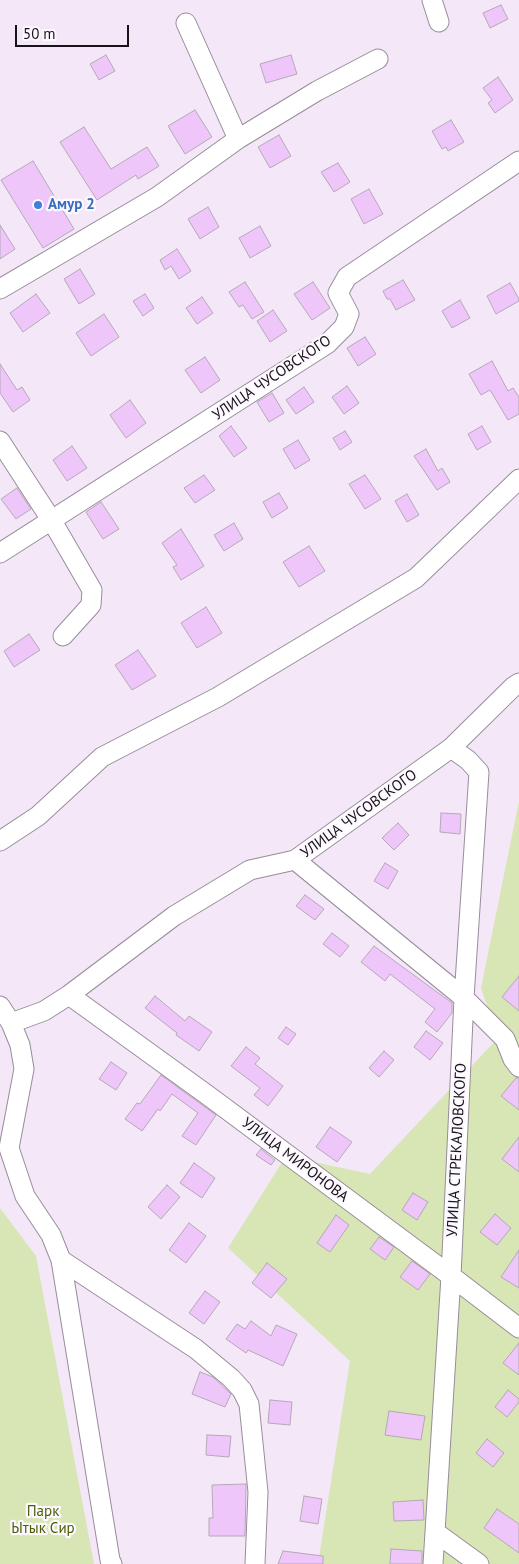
<!DOCTYPE html>
<meta charset="utf-8">
<style>
body{margin:0}
#map{position:relative;width:519px;height:1564px;overflow:hidden;background:#f4e8f8;font-family:"PT Sans",sans-serif}
canvas{display:block}
.scale{position:absolute;left:15px;top:25px;width:114px;height:22px;box-sizing:border-box;border:2px solid #171318;border-top:0;padding-left:6px;font-size:15px;line-height:18px;white-space:nowrap;color:#171318;-webkit-text-stroke:4px #fdf8ff;paint-order:stroke}
</style>
<div id="map">
<canvas width="519" height="1564"></canvas>
<div class="scale">50 m</div>
</div>
<script>
const c = document.querySelector('canvas').getContext('2d');
c.lineJoin = 'round';
function fillPath(path, color) { c.fillStyle = color; c.fill(path, 'evenodd'); }
const toPath = rows => new Path2D(rows.map(r => 'M' + r).join(''));
function strokePath(path, color, width, dash) { c.strokeStyle = color; c.lineWidth = width; c.lineCap = dash ? 'butt' : 'round'; c.setLineDash(dash || []); c.stroke(path); }
function label(font, color, halo, rows, align = 'center') {
  c.font = font + ' "PT Sans",sans-serif'; c.lineWidth = 4.5; c.setLineDash([]); c.textBaseline = 'middle'; c.strokeStyle = halo; c.fillStyle = color; for (const [text, x, y, turn = 0] of rows) {
    c.save(); c.translate(x, y); c.rotate((+turn || 0) * Math.PI / 180); c.textAlign = isNaN(turn) ? turn : align; if (halo) c.strokeText(text, 0, 0); c.fillText(text, 0, 0); c.restore();
  }
}
fillPath(toPath([
 [519,801,519,1564,318,1564,350,1361,228,1248,286,1156,370,1174,498,1038,481,988],
 [0,1208,36,1256,94,1564,0,1564]
]), '#d7e6b4');
const building = toPath([
 [501,5,508,19,490,28,483,13,501,5],
 [106,55,115,71,99,80,90,64,106,55],
 [291,55,297,74,266,83,260,64,291,55],
 [498,77,513,100,495,113,488,103,492,100,483,88,498,77],
 [195,110,212,137,185,154,168,126,195,110],
 [451,120,464,142,448,151,446,147,442,149,432,131,451,120],
 [84,127,111,169,147,147,159,166,138,179,136,175,97,200,60,142,84,127],
 [279,135,291,156,270,168,258,147,279,135],
 [33,161,74,229,43,248,1,180,33,161],
 [338,163,350,182,334,192,321,172,338,163],
 [369,189,383,214,364,224,351,199,369,189],
 [208,207,219,227,200,239,188,219,208,207],
 [0,225,15,249,0,259,0,225],
 [260,226,271,246,250,258,239,238,260,226],
 [177,249,191,271,179,279,171,266,165,270,160,260,177,249],
 [80,269,95,294,79,304,64,279,80,269],
 [403,280,415,300,396,310,390,299,387,299,383,291,403,280],
 [245,282,264,312,252,319,243,305,239,307,229,292,245,282],
 [313,282,330,308,312,320,294,294,313,282],
 [510,283,519,299,519,301,496,314,487,296,510,283],
 [36,294,50,313,23,332,10,313,36,294],
 [145,294,154,308,143,316,133,301,145,294],
 [202,297,213,313,197,324,186,308,202,297],
 [460,300,470,318,452,328,442,311,460,300],
 [273,310,287,331,270,342,257,321,273,310],
 [104,314,119,337,91,356,76,333,104,314],
 [365,337,376,354,358,366,347,348,365,337],
 [205,357,220,380,201,393,185,370,205,357],
 [492,361,508,391,513,388,519,397,519,414,508,420,490,390,481,395,469,374,492,361],
 [0,364,17,390,22,387,30,400,13,412,0,393,0,364],
 [347,386,359,403,344,414,332,397,347,386],
 [304,387,314,402,296,414,286,400,304,387],
 [272,393,284,413,269,422,257,402,272,393],
 [130,400,146,423,126,438,110,415,130,400],
 [231,426,247,448,234,457,219,436,231,426],
 [482,426,491,442,477,450,468,434,482,426],
 [345,431,352,442,340,450,333,438,345,431],
 [298,440,310,460,295,469,283,449,298,440],
 [72,446,87,468,67,481,53,460,72,446],
 [426,449,438,471,442,468,450,482,437,490,414,456,426,449],
 [204,475,215,490,195,503,184,488,204,475],
 [365,475,381,499,365,509,349,484,365,475],
 [17,488,31,509,16,519,1,499,17,488],
 [279,493,288,508,272,518,263,502,279,493],
 [407,494,419,515,407,522,395,501,407,494],
 [101,502,119,529,103,539,86,512,101,502],
 [234,523,243,539,224,551,214,535,234,523],
 [181,529,204,566,181,580,173,567,177,565,162,543,181,529],
 [309,546,325,571,299,587,283,562,309,546],
 [206,607,222,633,197,648,181,623,206,607],
 [29,634,40,650,14,667,4,651,29,634],
 [138,650,156,676,132,690,115,665,138,650],
 [441,813,461,814,460,834,440,832,441,813],
 [398,823,409,835,394,850,382,838,398,823],
 [385,863,398,871,388,889,374,881,385,863],
 [305,895,324,909,315,920,296,906,305,895],
 [332,933,349,946,340,957,323,944,332,933],
 [374,946,452,1003,452,1013,437,1032,425,1022,435,1009,390,974,385,981,361,962,374,946],
 [519,976,519,1011,502,997,519,976],
 [155,996,185,1021,189,1016,212,1032,199,1051,176,1035,177,1033,145,1008,155,996],
 [286,1027,296,1034,288,1045,278,1038,286,1027],
 [426,1031,443,1043,430,1060,414,1047,426,1031],
 [246,1047,260,1058,255,1064,283,1086,268,1106,254,1095,260,1088,231,1066,246,1047],
 [384,1051,394,1060,379,1077,369,1068,384,1051],
 [111,1062,127,1073,116,1090,99,1079,111,1062],
 [161,1075,216,1115,196,1145,182,1136,198,1113,172,1094,160,1111,158,1109,142,1131,125,1119,137,1103,140,1104,161,1075],
 [516,1078,519,1078,519,1110,501,1096,516,1078],
 [330,1127,352,1142,337,1162,316,1147,330,1127],
 [519,1137,519,1172,502,1159,519,1137],
 [261,1149,275,1160,271,1165,256,1155,261,1149],
 [194,1163,215,1178,202,1198,180,1183,194,1163],
 [167,1185,180,1197,161,1219,148,1207,167,1185],
 [413,1193,428,1202,417,1220,402,1210,413,1193],
 [495,1214,511,1228,497,1245,480,1232,495,1214],
 [336,1215,349,1225,330,1252,317,1243,336,1215],
 [189,1223,206,1236,186,1263,169,1250,189,1223],
 [379,1237,394,1247,385,1260,370,1249,379,1237],
 [519,1250,519,1288,501,1277,519,1250],
 [412,1261,430,1274,418,1290,400,1277,412,1261],
 [267,1263,287,1279,271,1298,252,1283,267,1263],
 [205,1291,220,1302,204,1324,189,1313,205,1291],
 [251,1321,271,1336,276,1325,297,1334,283,1366,248,1350,246,1353,226,1339,237,1324,245,1329,251,1321],
 [519,1343,519,1375,503,1363,519,1343],
 [200,1372,213,1377,231,1394,225,1407,192,1394,200,1372],
 [508,1390,519,1399,519,1402,507,1417,495,1407,508,1390],
 [270,1400,292,1402,290,1425,268,1423,270,1400],
 [389,1411,425,1416,421,1440,385,1435,389,1411],
 [207,1435,231,1436,229,1457,206,1455,207,1435],
 [487,1439,504,1453,493,1467,476,1453,487,1439],
 [246,1484,245,1536,209,1536,209,1518,213,1518,212,1485,246,1484],
 [304,1496,322,1499,318,1524,300,1521,304,1496],
 [423,1500,424,1520,394,1521,393,1502,423,1500],
 [497,1509,519,1524,519,1553,484,1528,497,1509],
 [391,1549,422,1551,422,1564,390,1564,391,1549],
 [283,1551,323,1556,323,1564,278,1564,283,1551]
]);
fillPath(building, '#efc6fa');
strokePath(building, '#b4a8b7', 1);
const minor = toPath([
 [432,0,439,22],
 [186,23,238,139],
 [0,289,157,197,238,139,317,91,378,59],
 [0,441,52,521,92,590,91,605,63,636],
 [0,553,327,344,344,327,349,314,338,293,347,277,519,161],
 [0,841,38,816,102,757,218,697,416,578,519,479],
 [295,860,464,998,505,1039,513,1059,519,1067],
 [69,995,206,1094,451,1276,519,1328],
 [0,1006,11,1023,20,1045,24,1069,9,1148,25,1196,51,1235,61,1260,110,1560,112,1564],
 [11,1023,44,1011,69,995,174,916,250,870,295,860,451,748,513,687,519,683],
 [61,1260,196,1349,231,1378,242,1390,249,1404,258,1492,255,1564],
 [435,1532,479,1564],
 [433,1564,451,1276,464,998,479,772,468,760,451,748]
]);
strokePath(minor, '#988d9b', 21);
strokePath(minor, '#fff', 19);
for (const [x, y, r, color] of [
 [38,205,5,"#3f7fe0"]
]) { const dot = new Path2D(); dot.arc(x, y, r, 0, 2 * Math.PI); c.fillStyle = color; c.fill(dot); strokePath(dot, '#fdf8ff', 2); }
label('bold 15px', '#366cbe', '#fdf8ff', [
 ["Амур 2",48,205]
], 'left');
label('15px', '#171318', '#fdf8ff', [
 ["УЛИЦА ЧУСОВСКОГО",272,378,-34],
 ["УЛИЦА ЧУСОВСКОГО",359,814,-36],
 ["УЛИЦА СТРЕКАЛОВСКОГО",457,1150,-87],
 ["УЛИЦА МИРОНОВА",295,1160,37]
]);
label('15px', '#4c5e05', '#fdf8ff', [
 ["Парк",43,1512],
 ["Ытык Сир",43,1529]
]);
</script>
